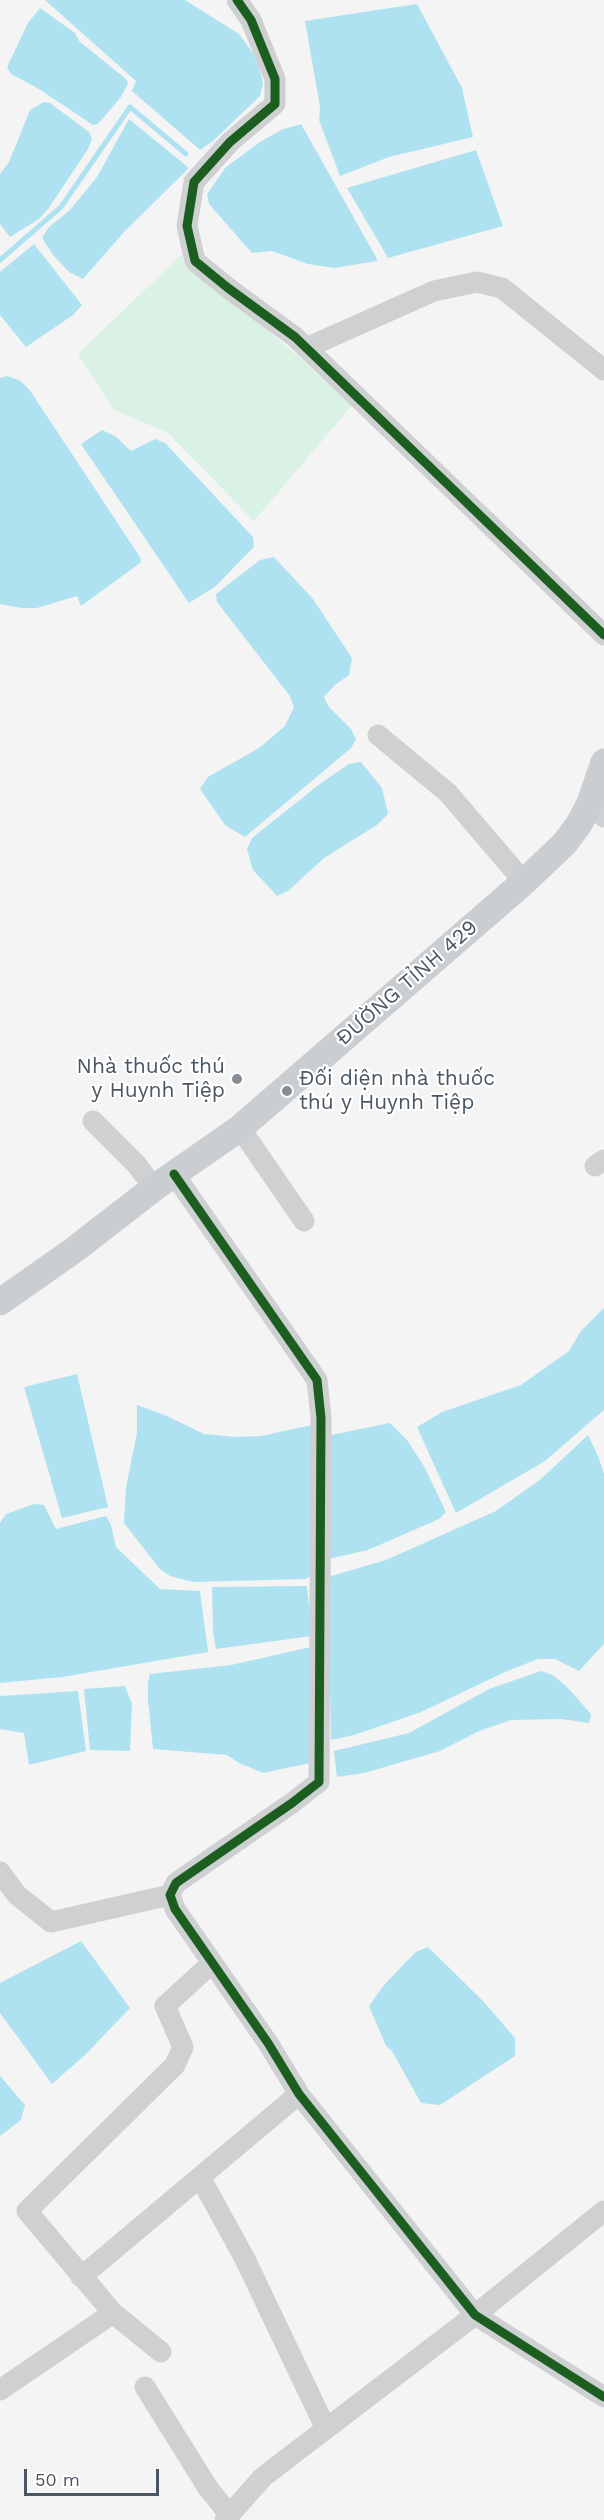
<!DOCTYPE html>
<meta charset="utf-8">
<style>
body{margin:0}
#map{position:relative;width:604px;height:2520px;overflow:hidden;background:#f4f4f4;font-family:"Work Sans",sans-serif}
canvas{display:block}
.scale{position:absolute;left:24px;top:2469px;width:135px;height:27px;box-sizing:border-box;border:3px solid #4a5661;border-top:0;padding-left:8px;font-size:18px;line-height:21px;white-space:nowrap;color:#4a5661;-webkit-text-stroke:4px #fff;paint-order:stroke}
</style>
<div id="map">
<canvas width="604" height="2520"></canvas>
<div class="scale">50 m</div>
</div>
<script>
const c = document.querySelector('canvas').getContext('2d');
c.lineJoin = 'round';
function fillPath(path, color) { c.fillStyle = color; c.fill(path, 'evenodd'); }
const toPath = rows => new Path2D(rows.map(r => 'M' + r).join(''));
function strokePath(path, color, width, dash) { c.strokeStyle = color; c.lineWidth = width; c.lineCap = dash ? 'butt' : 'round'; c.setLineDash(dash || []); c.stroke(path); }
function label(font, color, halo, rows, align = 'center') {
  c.font = font + ' "Work Sans",sans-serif'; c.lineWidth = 4.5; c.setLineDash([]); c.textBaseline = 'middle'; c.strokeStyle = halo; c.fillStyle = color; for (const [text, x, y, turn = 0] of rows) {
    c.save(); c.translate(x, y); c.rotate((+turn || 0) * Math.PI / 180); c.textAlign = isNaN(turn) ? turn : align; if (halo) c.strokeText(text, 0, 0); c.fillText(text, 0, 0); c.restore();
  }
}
fillPath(toPath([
 [181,255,353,404,254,521,167,432,114,410,78,354]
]), '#d9f2e3');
fillPath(toPath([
 [45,0,185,0,239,34,253,53,259,68,263,83,260,96,213,141,200,150,132,91,136,81],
 [417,4,462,88,473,137,389,157,340,176,319,120,320,107,305,21],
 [40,8,75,33,79,41,126,79,128,83,121,97,98,124,93,125,39,89,11,74,7,67,28,23],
 [44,102,50,103,89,132,92,139,88,149,48,209,39,219,10,237,0,224,0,174,9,162,30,110],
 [129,119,189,168,125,231,83,279,69,272,53,255,42,238,48,228,70,210,97,177],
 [301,124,376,257,377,261,335,268,308,264,272,251,252,253,209,204,207,194,226,167,260,142,281,130],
 [476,150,503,226,388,258,347,188],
 [34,244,82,305,73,315,26,347,0,315,0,272],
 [7,376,19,380,29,389,140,557,141,562,136,566,81,606,77,596,37,608,22,608,0,604,0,378],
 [102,430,115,436,131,451,155,439,165,443,253,537,254,547,244,557,216,586,189,603,81,444],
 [274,557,313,599,352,658,349,675,335,685,324,697,329,707,351,729,356,739,351,748,245,837,225,825,200,789,208,777,259,748,285,726,294,707,290,696,217,602,216,594,260,560],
 [361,762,382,788,388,814,377,825,324,858,288,891,277,896,253,870,247,849,252,838,321,783,349,764],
 [604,1308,604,1410,545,1461,456,1513,417,1427,442,1412,521,1385,569,1351,581,1331],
 [77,1374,108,1507,62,1518,24,1387],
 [137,1405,167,1416,204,1434,235,1437,261,1436,312,1425,311,1576,306,1579,194,1582,170,1576,160,1569,124,1523,126,1487,137,1433],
 [390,1423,407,1440,425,1468,446,1512,439,1519,368,1550,328,1559,331,1435],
 [588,1435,598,1456,604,1474,604,1644,579,1671,555,1659,538,1659,505,1672,421,1712,354,1735,331,1740,328,1577,386,1560,496,1511,541,1479],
 [34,1504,44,1505,56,1529,106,1516,111,1525,116,1547,160,1589,200,1591,208,1652,62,1677,0,1683,0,1523,6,1514],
 [307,1586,312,1636,216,1649,213,1632,212,1587],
 [311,1647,310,1763,263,1773,239,1763,227,1755,153,1749,148,1700,148,1683,150,1674,231,1665],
 [541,1671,553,1675,569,1689,591,1714,589,1723,561,1719,511,1720,479,1731,440,1751,364,1773,337,1777,334,1751,409,1733,489,1689],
 [125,1686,132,1704,130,1751,90,1750,84,1689],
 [78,1691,86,1751,29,1765,24,1733,0,1729,0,1696],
 [81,1941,130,2008,85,2055,52,2084,0,2013,0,1983],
 [428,1947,483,2001,515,2038,515,2056,440,2105,421,2103,392,2051,386,2046,369,2006,384,1985,406,1962,416,1952],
 [0,2076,25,2105,21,2120,0,2136]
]), '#aee2f0');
strokePath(toPath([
 [0,260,61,207,130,107,186,154]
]), '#aee2f0', 5);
strokePath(toPath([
 [237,0,251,20,275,79,275,104,230,142,194,182,187,226,195,261,228,288,295,337,604,635],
 [306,348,434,291,477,282,502,288,604,370],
 [378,735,448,793,524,882],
 [590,803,604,817],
 [93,1121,137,1165,154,1188],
 [240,1128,304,1221],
 [595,1166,604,1160],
 [174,1174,317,1380,321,1418,319,1782,292,1803,176,1883,170,1895,175,1909,268,2043,299,2094,475,2315,604,2397],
 [0,1872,17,1895,51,1922,170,1895],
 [200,2177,245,2259,326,2429],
 [81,2277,299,2094],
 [161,2352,113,2313,27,2211,175,2065,183,2047,165,2006,212,1963],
 [145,2387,208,2488,229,2514],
 [0,2390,113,2313],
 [225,2520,263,2477,475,2315,604,2211]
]), '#ced0d2', 21);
strokePath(toPath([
 [0,1302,74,1250,154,1188,240,1128,524,882,565,843,579,824,590,803,604,762]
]), '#caced1', 27);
strokePath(toPath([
 [237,0,251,20,275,79,275,104,230,142,194,182,187,226,195,261,228,288,295,337,604,635],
 [174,1174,317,1380,321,1418,319,1782,292,1803,176,1883,170,1895,175,1909,268,2043,299,2094,475,2315,604,2397]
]), '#1b5e20', 9);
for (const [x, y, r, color] of [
 [237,1079,6,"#868d94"],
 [287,1091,6,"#868d94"]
]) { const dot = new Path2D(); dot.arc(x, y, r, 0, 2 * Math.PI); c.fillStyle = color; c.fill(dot); strokePath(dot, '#fff', 2); }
label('21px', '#4a5661', '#fff', [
 ["ĐƯỜNG TỈNH 429",407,983,-41]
]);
label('21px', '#4a5661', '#fff', [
 ["Nhà thuốc thú",225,1067],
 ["y Huynh Tiệp",225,1091],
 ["Đối diện nhà thuốc",299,1079,"left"],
 ["thú y Huynh Tiệp",299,1103,"left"]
], 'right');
</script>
